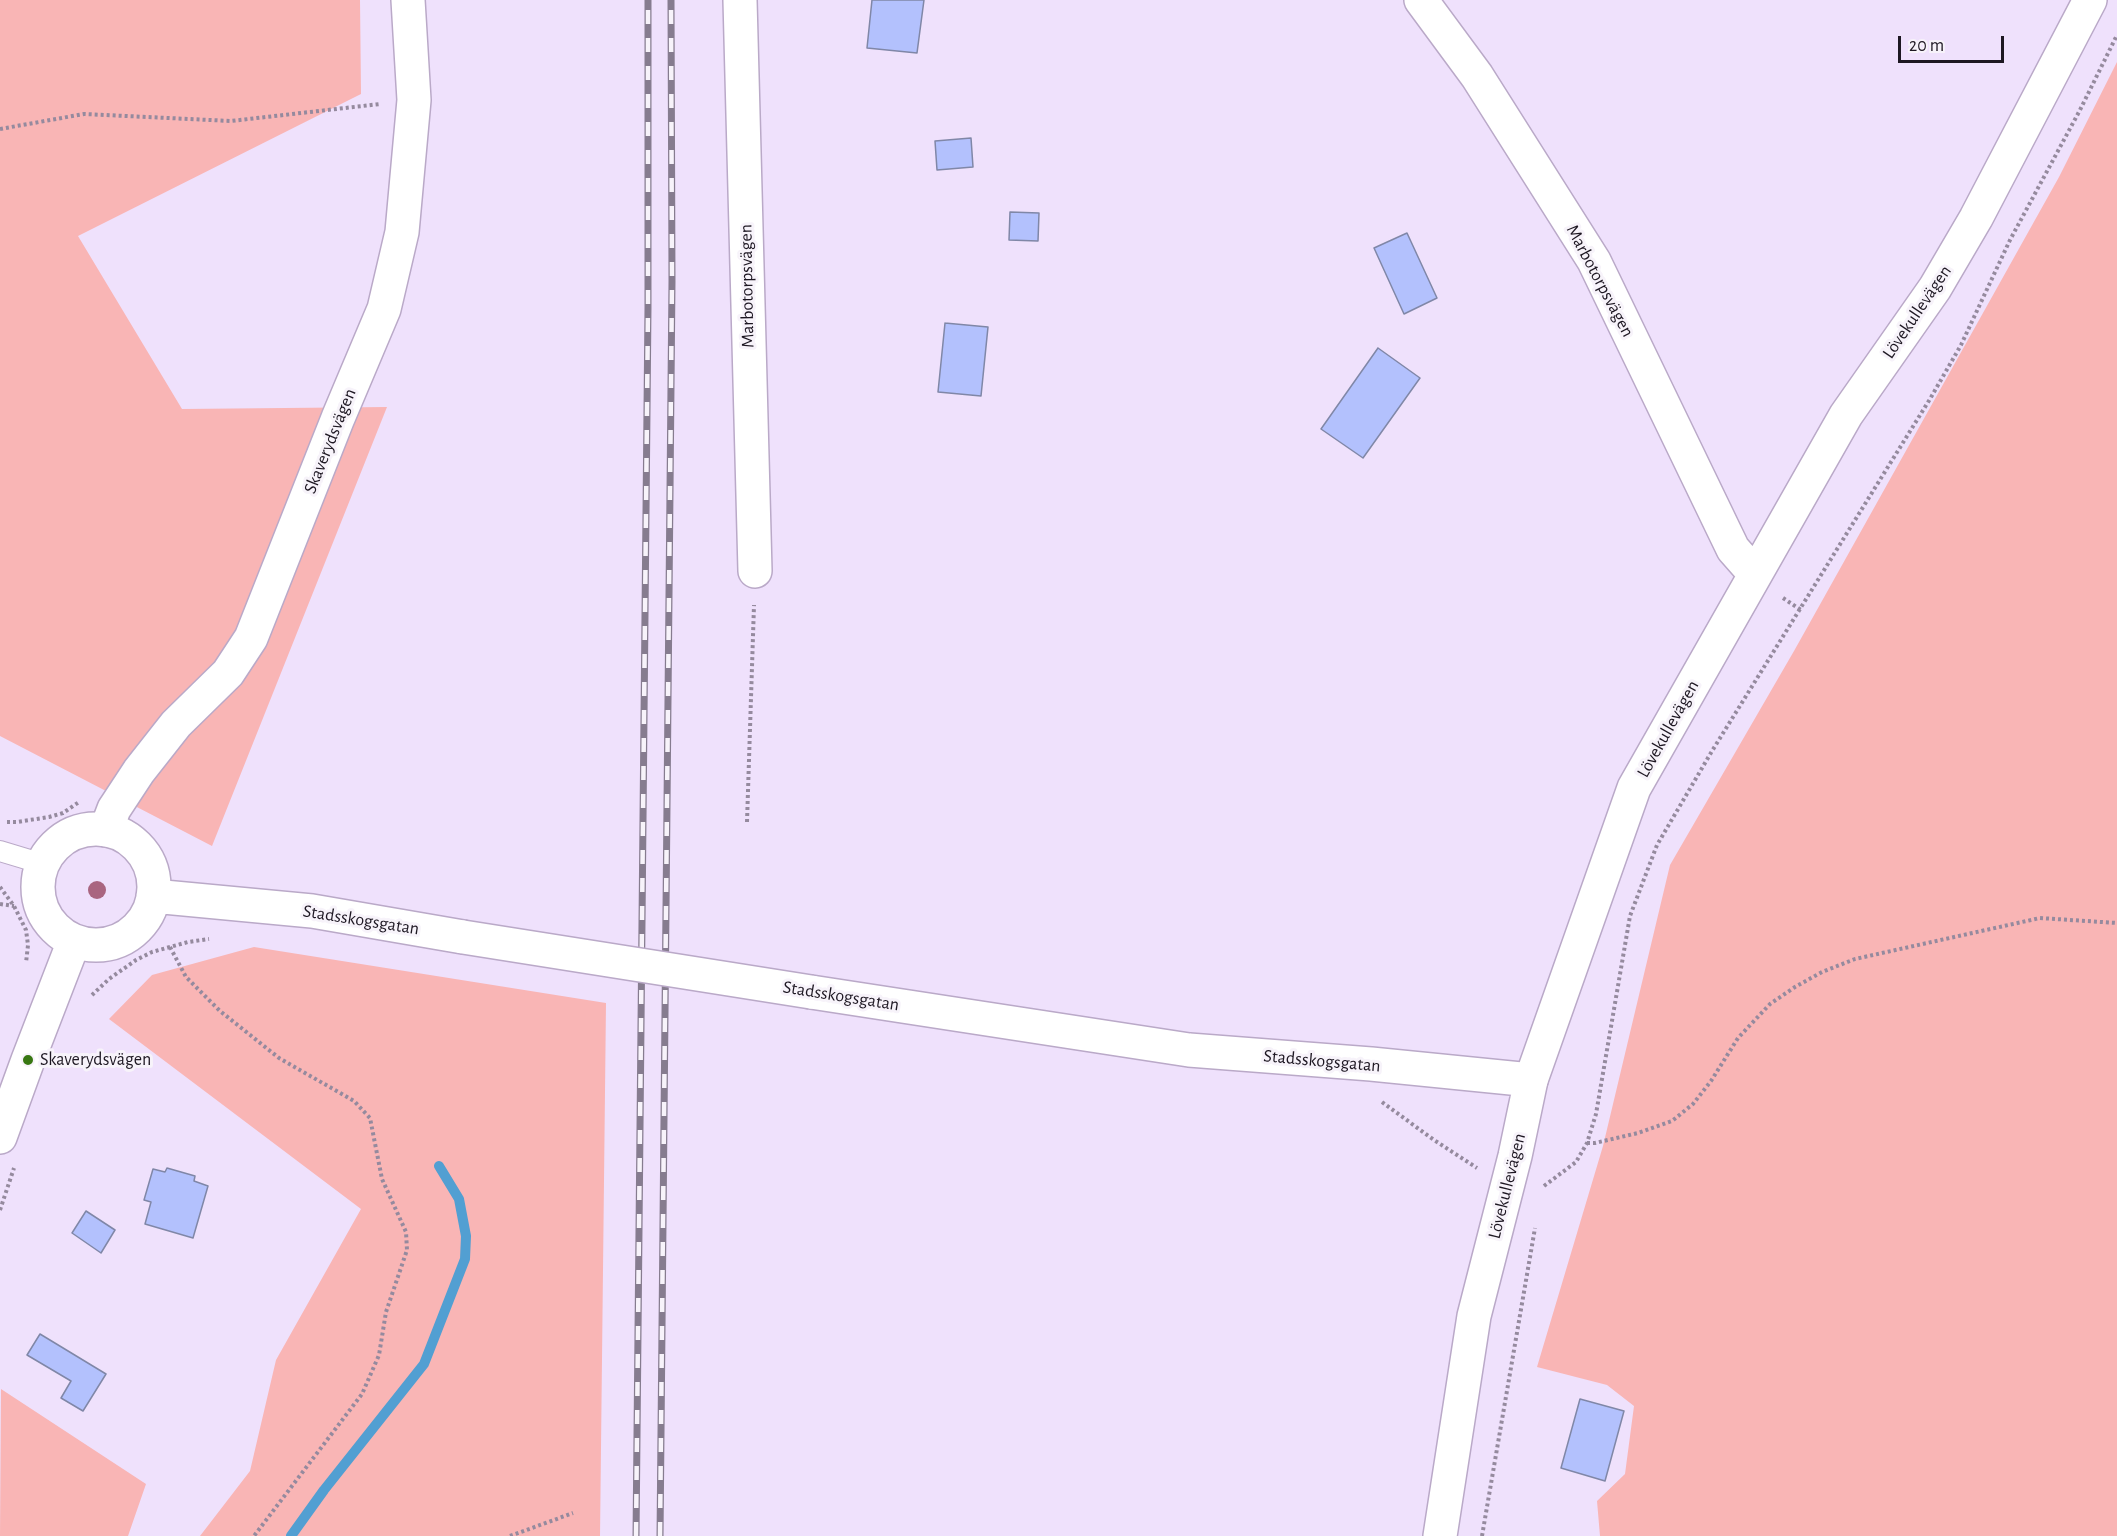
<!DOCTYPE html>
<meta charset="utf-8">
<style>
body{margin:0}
#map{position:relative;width:2117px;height:1536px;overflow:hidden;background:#efe1fc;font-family:"Alegreya Sans",sans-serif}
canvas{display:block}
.scale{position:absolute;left:1898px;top:36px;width:106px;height:27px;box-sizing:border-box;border:3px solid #1d1722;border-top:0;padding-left:8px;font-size:18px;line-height:21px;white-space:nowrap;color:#1d1722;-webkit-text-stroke:4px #f7f3fa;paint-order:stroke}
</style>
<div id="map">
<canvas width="2117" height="1536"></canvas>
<div class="scale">20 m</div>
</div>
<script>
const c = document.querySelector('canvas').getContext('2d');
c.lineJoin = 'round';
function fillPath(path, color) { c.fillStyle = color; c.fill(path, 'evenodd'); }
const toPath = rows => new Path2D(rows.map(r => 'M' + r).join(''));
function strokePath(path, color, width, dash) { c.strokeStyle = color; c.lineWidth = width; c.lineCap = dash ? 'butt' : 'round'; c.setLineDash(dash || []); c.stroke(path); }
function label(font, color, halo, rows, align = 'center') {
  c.font = font + ' "Alegreya Sans",sans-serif'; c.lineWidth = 6; c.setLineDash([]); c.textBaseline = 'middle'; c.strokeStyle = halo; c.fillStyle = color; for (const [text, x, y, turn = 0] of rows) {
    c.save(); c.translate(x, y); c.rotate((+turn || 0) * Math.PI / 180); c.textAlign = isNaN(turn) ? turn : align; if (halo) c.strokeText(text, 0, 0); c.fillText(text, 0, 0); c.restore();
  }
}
fillPath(toPath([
 [0,0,360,0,361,94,78,236,182,409,387,407,212,846,0,736],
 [2117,62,2117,1536,1600,1536,1597,1501,1625,1474,1634,1406,1607,1385,1537,1367,1603,1146,1670,865,1794,651,2059,177],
 [254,947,606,1003,600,1536,200,1536,250,1471,276,1360,361,1209,109,1019,152,975],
 [1,1389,146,1484,128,1536,0,1536]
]), '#f9b5b5');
strokePath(toPath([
 [291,1536,324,1490,424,1364,465,1259,466,1236,459,1199,439,1166]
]), '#529fd2', 10);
const building = toPath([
 [872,0,924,0,917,53,867,48,872,0],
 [971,138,973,167,937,170,935,141,971,138],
 [1010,212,1039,213,1038,241,1009,240,1010,212],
 [1407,233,1437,298,1404,314,1374,248,1407,233],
 [945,323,988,327,981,396,938,392,945,323],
 [1378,348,1420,378,1363,458,1321,429,1378,348],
 [167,1168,195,1176,194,1181,208,1186,193,1238,145,1224,151,1202,144,1200,153,1169,165,1172,167,1168],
 [86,1211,115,1230,101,1253,72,1233,86,1211],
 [40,1334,106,1374,83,1411,61,1398,71,1381,27,1355,40,1334],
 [1580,1399,1624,1411,1605,1481,1561,1468,1580,1399]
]);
fillPath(building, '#b3c1fd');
strokePath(building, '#8087a7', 1.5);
const service = toPath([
 [0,851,43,864]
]);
const minor = toPath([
 [740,0,755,571],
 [1421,0,1477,76,1594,261,1733,549,1755,574],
 [106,830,114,809,139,771,176,724,228,673,251,638,338,418,384,309,402,232,414,100,408,0],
 [1531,1080,1634,788,1846,415,1935,288,1976,218,2090,0]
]);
const tertiary = toPath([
 '38 887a58 58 0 1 1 116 0a58 58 0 1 1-116 0Z',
 [153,896,312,911,463,937],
 [811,992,1189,1050,1371,1064,1531,1080,1515,1156,1474,1316,1440,1536],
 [0,1137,28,1060,74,941]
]);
strokePath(service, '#baa9c8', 22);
strokePath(minor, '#baa9c8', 36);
strokePath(tertiary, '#baa9c8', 36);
strokePath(toPath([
 [0,129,84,114,231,121,380,104],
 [1783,598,1801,610],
 [7,822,17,822,49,817,63,813,79,802],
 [747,822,754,605],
 [0,887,14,906,26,930,28,945,26,963],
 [0,904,14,906],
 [170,947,186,977,220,1011,279,1058,354,1101,370,1118,382,1179,406,1232,407,1250,386,1312,379,1355,362,1394,254,1536],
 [92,995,109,979,136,960,152,952,188,942,209,939],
 [1382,1102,1434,1140,1477,1168],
 [1587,1143,1595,1143,1638,1133,1672,1121,1693,1104,1711,1081,1738,1038,1770,1004,1795,987,1822,972,1855,959,2040,918,2117,923],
 [1544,1186,1576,1162,1587,1143,1596,1114,1630,916,1657,845,1712,751,1930,399,1961,345,2010,240,2080,110,2117,35],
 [0,1210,14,1168],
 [510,1536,573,1513],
 [1482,1536,1535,1228]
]), '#958a9e', 4, [3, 3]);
strokePath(service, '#fff', 20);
strokePath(minor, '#fff', 33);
strokePath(tertiary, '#fff', 33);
const rail = toPath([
 [636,1536,648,307,648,0],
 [660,1536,672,281,671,0]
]);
strokePath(rail, '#867c8f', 7);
strokePath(rail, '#f7f3fa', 4.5, [14]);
const tertiaryBridge = toPath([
 [463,937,811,992]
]);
strokePath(tertiaryBridge, '#baa9c8', 36, []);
strokePath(tertiaryBridge, '#fff', 33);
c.fillStyle = '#a96580';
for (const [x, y] of [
 [97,890]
]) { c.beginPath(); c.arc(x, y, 9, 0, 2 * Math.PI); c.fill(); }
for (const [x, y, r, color] of [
 [28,1060,6,"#387712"]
]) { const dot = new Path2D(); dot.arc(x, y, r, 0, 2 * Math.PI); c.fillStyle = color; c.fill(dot); strokePath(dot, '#f7f3fa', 2); }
label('18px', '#1d1722', '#f7f3fa', [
 ["Marbotorpsvägen",1600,281,62],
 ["Marbotorpsvägen",747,286,-91],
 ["Lövekullevägen",1917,312,-56],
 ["Skaverydsvägen",330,441,-68],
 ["Lövekullevägen",1668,729,-61],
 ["Stadsskogsgatan",361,920,9],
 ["Stadsskogsgatan",841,996,9],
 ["Stadsskogsgatan",1322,1061,5],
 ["Lövekullevägen",1507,1186,-76]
]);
label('18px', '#1d1722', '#f7f3fa', [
 ["Skaverydsvägen",40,1060]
], 'left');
</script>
